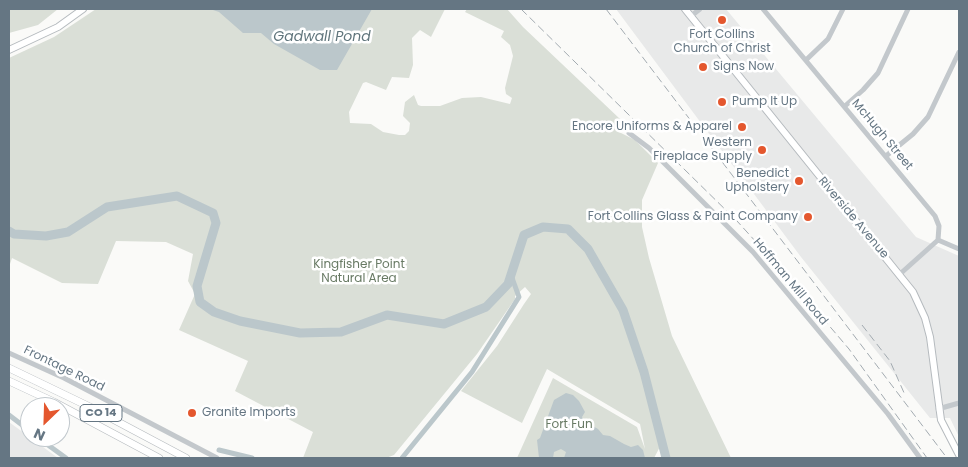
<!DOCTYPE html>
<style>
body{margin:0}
#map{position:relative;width:968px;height:467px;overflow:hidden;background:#fafaf8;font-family:Poppins,sans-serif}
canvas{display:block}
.frame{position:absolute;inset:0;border:10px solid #657683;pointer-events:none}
.north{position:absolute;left:20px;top:397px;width:50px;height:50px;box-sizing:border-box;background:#fff;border:1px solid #c1c8cd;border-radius:50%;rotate:204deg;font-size:14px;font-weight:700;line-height:20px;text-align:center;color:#657683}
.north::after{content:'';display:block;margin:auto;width:18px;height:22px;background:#e4572e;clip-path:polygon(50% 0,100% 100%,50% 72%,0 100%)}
</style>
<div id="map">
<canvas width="968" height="467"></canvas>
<div class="frame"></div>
<div class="north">N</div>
</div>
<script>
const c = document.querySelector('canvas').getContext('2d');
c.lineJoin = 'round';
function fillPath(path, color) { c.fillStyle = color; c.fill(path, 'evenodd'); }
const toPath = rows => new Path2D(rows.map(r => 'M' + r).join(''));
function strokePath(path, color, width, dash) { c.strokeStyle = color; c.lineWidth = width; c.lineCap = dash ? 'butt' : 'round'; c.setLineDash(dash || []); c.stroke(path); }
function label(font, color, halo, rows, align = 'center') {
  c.font = font + ' Poppins,sans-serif'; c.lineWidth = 5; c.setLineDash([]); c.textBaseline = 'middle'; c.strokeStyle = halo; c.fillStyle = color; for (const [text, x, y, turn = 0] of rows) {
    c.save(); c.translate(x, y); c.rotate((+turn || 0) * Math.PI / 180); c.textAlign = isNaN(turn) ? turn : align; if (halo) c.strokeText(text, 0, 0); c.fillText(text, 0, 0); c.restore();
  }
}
fillPath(toPath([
 [616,9,726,9,916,237,959,256,959,437,950,418,930,418,801,257],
 [9,422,58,458,9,458]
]), '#e8e9e9');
fillPath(toPath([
 [9,9,58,9,38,25,9,33],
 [96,9,445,9,431,37,420,30,412,38,413,65,409,78,392,77,386,90,366,82,363,83,349,112,350,123,371,124,383,132,399,135,405,135,409,131,410,123,403,116,405,102,414,95,418,105,421,106,440,106,462,98,481,97,510,104,512,98,506,94,505,88,513,56,510,45,501,37,504,31,465,12,467,9,507,9,523,27,620,119,619,132,635,140,658,163,642,200,642,227,649,258,672,336,731,458,666,458,662,443,654,458,517,458,553,378,637,427,645,449,640,424,547,369,522,423,461,391,497,346,524,304,531,294,525,287,515,296,515,299,477,354,394,455,386,458,303,458,313,432,235,391,248,361,179,330,195,294,188,281,193,254,166,242,116,241,98,284,62,283,12,258,9,267,9,58,54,37]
]), '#dadfd7');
fillPath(toPath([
 [210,9,372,9,337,70,320,70,274,44,261,33,243,33,219,12],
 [566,393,573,395,579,401,585,412,582,417,584,421,598,429,603,435,610,436,624,444,631,447,638,445,643,450,645,458,564,458,566,452,561,449,554,452,553,458,539,458,537,440,540,438,554,400]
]), '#bbc7cb');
strokePath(toPath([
 [9,415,30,431],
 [37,437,66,458],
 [219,450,252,458],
 [402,458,472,372,519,297,511,275]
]), '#bbc7cb', 5);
strokePath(toPath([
 [9,231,14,234,46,236,68,232,107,207,177,196,213,213,216,223,197,286,200,302,214,312,240,321,300,333,341,332,387,315,444,324,486,307,508,284,524,235,543,227,568,229,588,249,623,310,644,372,666,458]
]), '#bbc7cb', 9);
const major = toPath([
 [685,9,913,292,925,318,930,337,941,420,959,455],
 [9,50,58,27,83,9]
]);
const highway = toPath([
 [9,368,90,407,186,458],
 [9,381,54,402,159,458]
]);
strokePath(major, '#b5babe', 8);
strokePath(highway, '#b4b9bd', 8);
strokePath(toPath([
 [763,9,935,216,939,226,938,240,900,274],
 [691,16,700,9],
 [806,60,828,39,843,9],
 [845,106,863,90,878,73,908,9],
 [629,133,649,148,753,252,888,414,920,458],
 [886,156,913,134,928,117,959,52],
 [938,240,959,249],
 [9,353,64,378,217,458],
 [938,409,959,403]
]), '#c3c8cc', 5);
strokePath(major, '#fff', 6);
strokePath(highway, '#fff', 7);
strokePath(toPath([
 [521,9,737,221,786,275,849,349,927,458],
 [606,9,947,458],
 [862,325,890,361,905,395]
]), '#a2aab0', 1, [8, 4]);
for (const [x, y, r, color] of [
 [722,20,5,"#e4572e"],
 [703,67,5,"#e4572e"],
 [722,102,5,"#e4572e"],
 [742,127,5,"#e4572e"],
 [762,150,5,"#e4572e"],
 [799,181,5,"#e4572e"],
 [808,217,5,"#e4572e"],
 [192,413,5,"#e4572e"]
]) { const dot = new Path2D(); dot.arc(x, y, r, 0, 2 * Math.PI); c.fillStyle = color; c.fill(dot); strokePath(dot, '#fff', 2); }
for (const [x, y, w] of [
 [101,413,42]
]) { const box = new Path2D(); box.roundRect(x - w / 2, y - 8.5, w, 17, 4); c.fillStyle = '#fff'; c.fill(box); strokePath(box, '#657683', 1); }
label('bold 11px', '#657683', null, [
 ["CO 14",101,413]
]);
label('12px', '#657683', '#fff', [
 ["Fort Collins",722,35,"center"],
 ["Church of Christ",722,49,"center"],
 ["Signs Now",713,67,"left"],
 ["Pump It Up",732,102,"left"],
 ["Encore Uniforms & Apparel",732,127],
 ["Western",752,143],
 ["Fireplace Supply",752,157],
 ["Benedict",789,174],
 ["Upholstery",789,188],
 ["Fort Collins Glass & Paint Company",798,217],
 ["Granite Imports",202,413,"left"]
], 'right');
label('12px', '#657683', '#fff', [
 ["McHugh Street",882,135,50],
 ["Riverside Avenue",853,218,50],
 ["Hoffman Mill Road",790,282,50],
 ["Frontage Road",64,369,26]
]);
label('12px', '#687a64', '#fff', [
 ["Kingfisher Point",359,265],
 ["Natural Area",359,279],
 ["Fort Fun",569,425]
]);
label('italic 14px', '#60757c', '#fff', [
 ["Gadwall Pond",322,37]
]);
</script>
